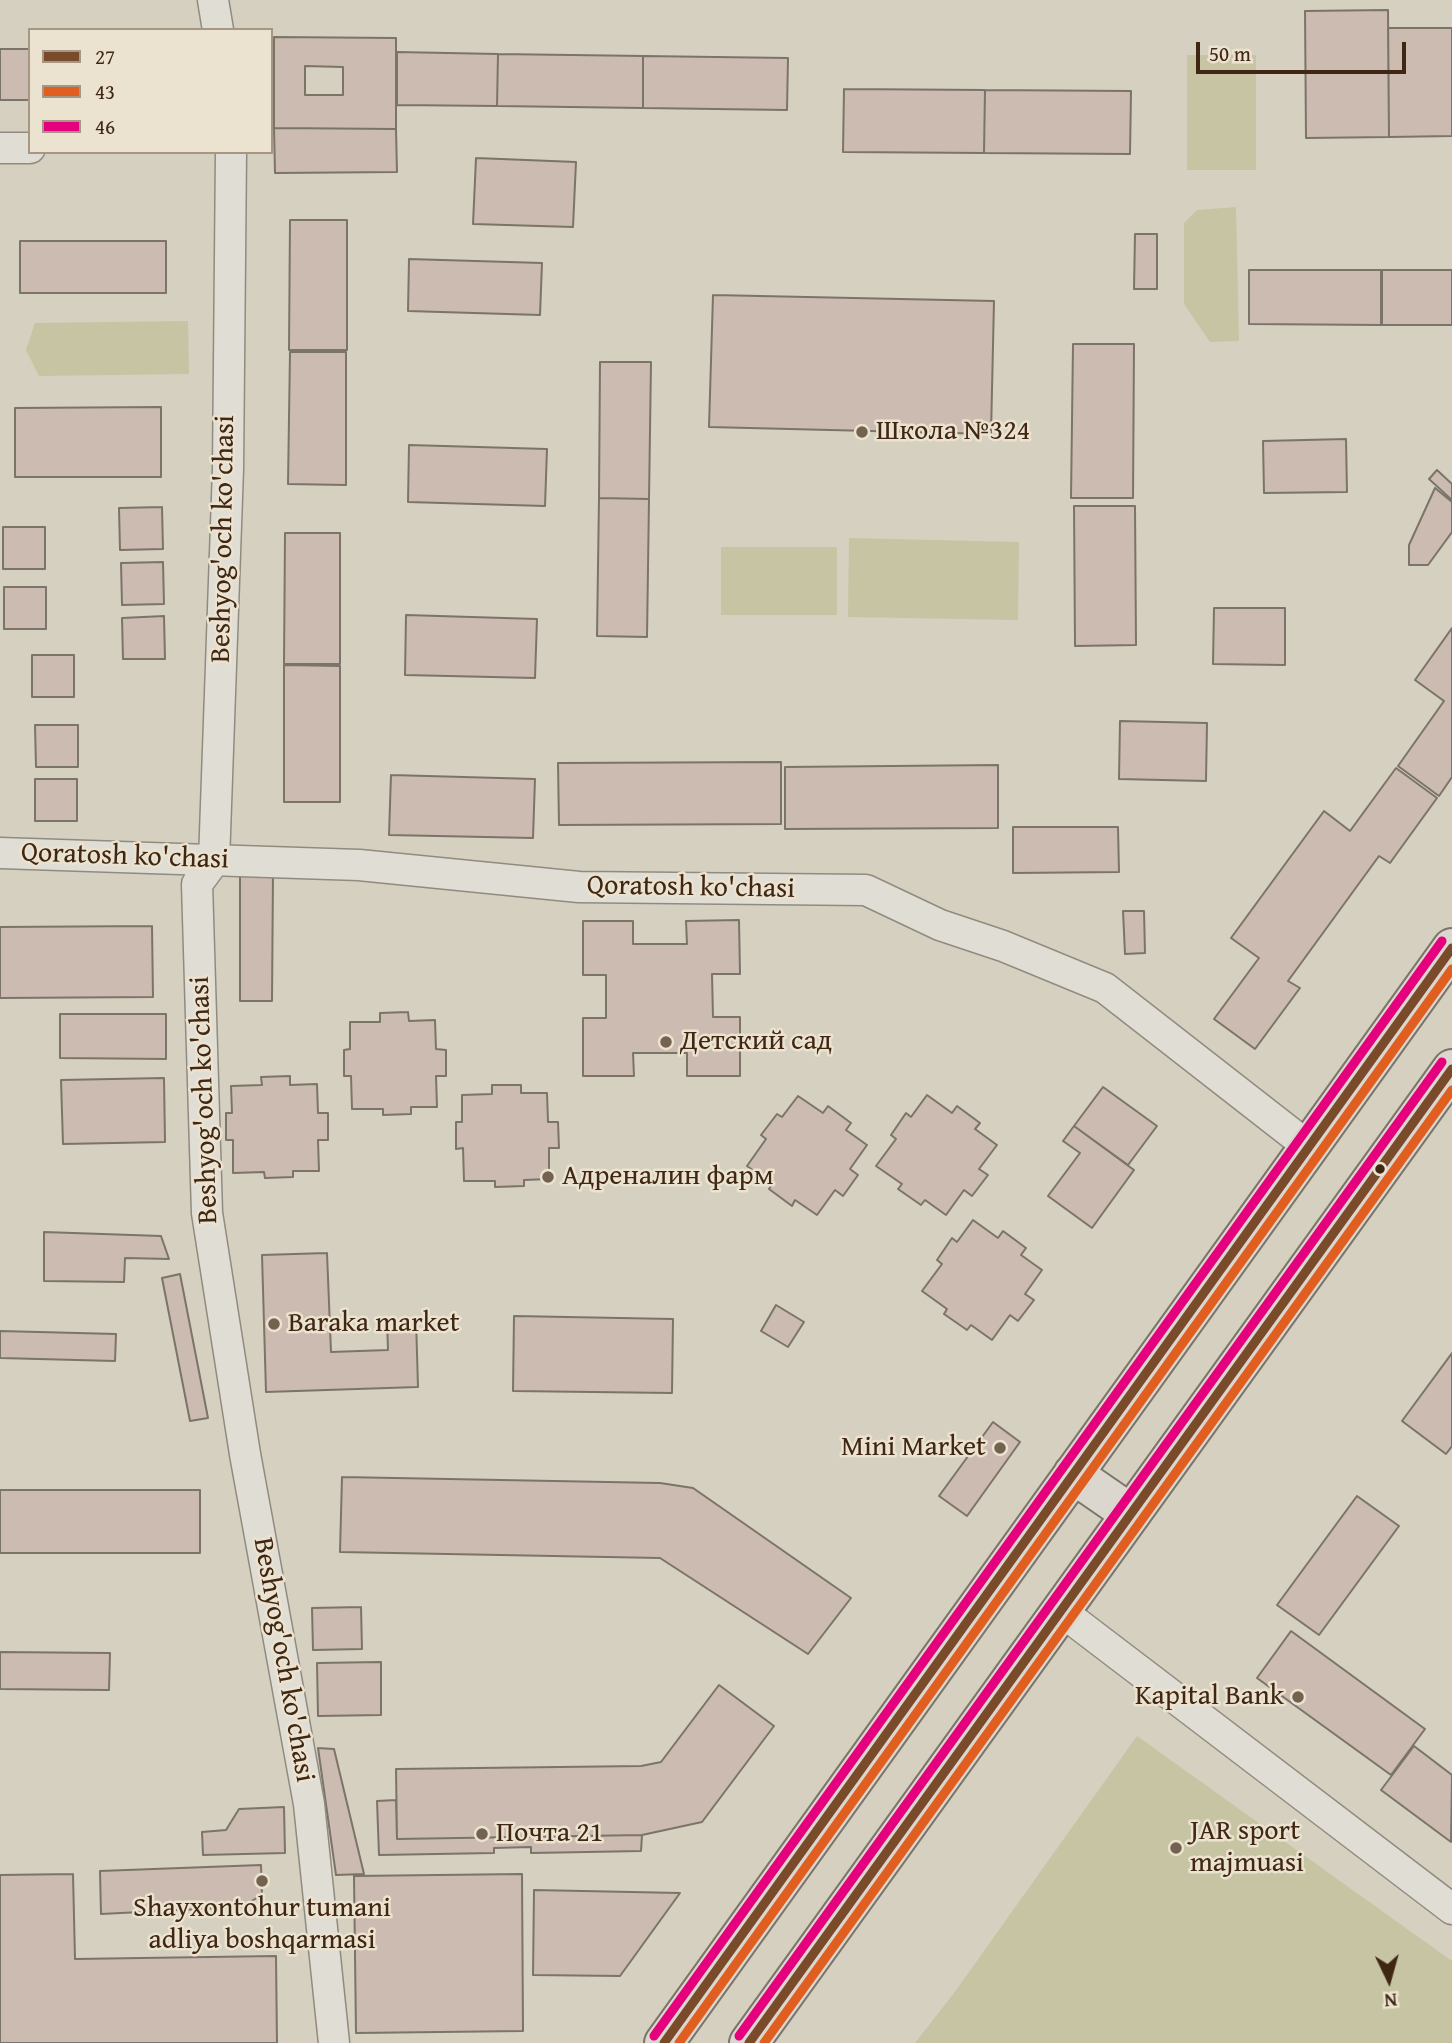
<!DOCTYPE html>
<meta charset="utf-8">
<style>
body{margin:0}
#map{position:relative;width:1452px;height:2043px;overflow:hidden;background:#d6d0c0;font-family:"Gentium Book Plus",serif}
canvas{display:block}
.legend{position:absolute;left:28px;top:28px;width:245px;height:126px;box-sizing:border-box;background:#ebe2d0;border:2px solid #a69784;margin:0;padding:9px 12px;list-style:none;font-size:21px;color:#3f2713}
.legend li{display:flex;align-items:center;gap:14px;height:35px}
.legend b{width:35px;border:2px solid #a69784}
.north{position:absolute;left:1354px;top:1945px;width:70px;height:70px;-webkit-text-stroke:5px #ebe2d0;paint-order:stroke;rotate:175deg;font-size:19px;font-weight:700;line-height:28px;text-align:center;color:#3f2713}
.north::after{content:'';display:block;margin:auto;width:24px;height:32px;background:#3f2713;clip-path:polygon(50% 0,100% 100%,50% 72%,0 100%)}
.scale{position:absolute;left:1196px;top:42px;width:210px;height:32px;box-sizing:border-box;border:4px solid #3f2713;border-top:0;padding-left:9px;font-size:21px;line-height:24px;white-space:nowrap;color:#3f2713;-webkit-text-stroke:5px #ebe2d0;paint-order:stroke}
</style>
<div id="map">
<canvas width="1452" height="2043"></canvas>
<ul class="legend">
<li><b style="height:9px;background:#7a4b2a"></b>27</li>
<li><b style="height:9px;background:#e05f20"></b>43</li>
<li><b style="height:9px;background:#e5007d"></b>46</li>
</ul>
<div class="north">N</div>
<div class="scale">50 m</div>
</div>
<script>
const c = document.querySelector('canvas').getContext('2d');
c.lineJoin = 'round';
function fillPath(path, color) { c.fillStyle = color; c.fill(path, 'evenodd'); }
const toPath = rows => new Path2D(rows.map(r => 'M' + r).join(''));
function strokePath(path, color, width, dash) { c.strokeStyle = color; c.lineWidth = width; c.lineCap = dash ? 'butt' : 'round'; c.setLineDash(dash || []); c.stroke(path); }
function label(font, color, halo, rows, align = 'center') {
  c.font = font + ' "Gentium Book Plus",serif'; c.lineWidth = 5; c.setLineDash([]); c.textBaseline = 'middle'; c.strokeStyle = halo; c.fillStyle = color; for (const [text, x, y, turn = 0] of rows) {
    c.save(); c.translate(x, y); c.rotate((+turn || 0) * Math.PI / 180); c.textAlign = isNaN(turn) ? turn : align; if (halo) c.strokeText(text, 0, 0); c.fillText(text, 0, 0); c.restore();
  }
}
fillPath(toPath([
 [1187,55,1256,55,1256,170,1187,170],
 [1236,207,1239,341,1210,342,1184,304,1184,223,1197,210],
 [188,321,189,374,39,376,26,350,35,323],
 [849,538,1019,542,1018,620,848,617],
 [721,547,837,547,837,615,721,615],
 [1137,1736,1452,1961,1452,2043,915,2043,954,1993]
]), '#c6c4a2');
const building = toPath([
 [1388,10,1389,137,1306,138,1305,11,1388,10],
 [1388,28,1452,28,1452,136,1389,137,1388,28],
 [274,37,396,38,396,129,274,128,274,37],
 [305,66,343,67,343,95,305,95,305,66],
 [0,49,30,49,30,100,0,100,0,49],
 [397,52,498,54,497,106,397,105,397,52],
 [498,54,643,56,643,108,497,106,498,54],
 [643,56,788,58,787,110,643,108,643,56],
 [844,89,985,90,984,153,843,152,844,89],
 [985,90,1131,91,1130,154,984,153,985,90],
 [274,128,396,129,397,172,275,173,274,128],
 [476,158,576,162,573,227,473,224,476,158],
 [290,220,347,220,347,350,289,350,290,220],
 [1135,234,1157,234,1157,289,1134,289,1135,234],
 [20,241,166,241,166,293,20,293,20,241],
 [409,259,542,263,540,315,408,311,409,259],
 [1249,270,1381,270,1381,325,1249,324,1249,270],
 [1382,270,1452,270,1452,325,1382,325,1382,270],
 [713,295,994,301,991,434,709,427,713,295],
 [1073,344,1134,344,1133,498,1071,498,1073,344],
 [290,352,346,352,346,485,288,484,290,352],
 [600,362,651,362,649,499,599,498,600,362],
 [161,407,161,477,15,477,15,408,161,407],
 [1346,439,1347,492,1264,493,1263,441,1346,439],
 [409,445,547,449,545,506,408,502,409,445],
 [1437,470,1452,484,1452,500,1429,479,1437,470],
 [1435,488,1452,502,1452,532,1428,565,1409,565,1409,545,1435,488],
 [599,498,649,499,647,637,597,636,599,498],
 [1074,506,1135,506,1136,645,1075,646,1074,506],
 [162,507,163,549,120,550,119,508,162,507],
 [3,527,45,527,45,569,3,569,3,527],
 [285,533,340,533,340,664,284,664,285,533],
 [163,562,164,604,122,605,121,563,163,562],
 [4,587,46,587,46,629,4,629,4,587],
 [1214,608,1285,608,1285,665,1213,664,1214,608],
 [406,615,537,619,535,678,405,675,406,615],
 [164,616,165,659,123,659,122,618,164,616],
 [1452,628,1452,777,1439,796,1398,766,1444,701,1415,680,1452,628],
 [32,655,74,655,74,697,32,697,32,655],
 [284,665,340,666,340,802,284,802,284,665],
 [1120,721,1207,723,1206,781,1119,779,1120,721],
 [35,725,78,725,78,767,36,767,35,725],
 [781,762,781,824,559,825,558,763,781,762],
 [998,765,998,828,785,829,785,767,998,765],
 [1396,768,1437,798,1390,863,1379,856,1288,981,1300,988,1255,1049,1214,1019,1259,958,1231,938,1324,811,1350,831,1396,768],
 [391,775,535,779,533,838,389,835,391,775],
 [35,779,77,779,77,821,35,821,35,779],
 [1013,827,1118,827,1119,872,1013,873,1013,827],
 [240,874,273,874,272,1001,240,1001,240,874],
 [1123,911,1144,911,1145,953,1125,954,1123,911],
 [739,920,740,974,712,974,713,1017,740,1017,740,1076,687,1076,687,1053,633,1053,634,1076,583,1076,583,1018,606,1018,606,975,583,975,583,921,633,921,633,944,687,944,686,921,739,920],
 [152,926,153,997,0,998,0,927,152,926],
 [408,1012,409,1021,435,1020,436,1049,446,1050,446,1076,436,1076,437,1107,411,1107,411,1114,383,1115,383,1109,352,1109,351,1076,344,1076,344,1050,350,1049,350,1022,380,1022,380,1013,408,1012],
 [60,1014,166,1014,166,1059,60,1058,60,1014],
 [290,1076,290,1085,317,1084,318,1113,328,1113,328,1140,318,1140,319,1171,293,1171,293,1177,265,1178,264,1172,233,1173,233,1140,226,1140,226,1113,232,1113,231,1086,262,1085,261,1077,290,1076],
 [164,1078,165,1142,63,1144,61,1080,164,1078],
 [492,1085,521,1085,521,1093,547,1093,548,1122,558,1122,559,1148,549,1148,549,1179,524,1180,524,1186,495,1187,495,1181,464,1181,463,1148,456,1149,456,1122,462,1122,462,1095,492,1094,492,1085],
 [1103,1087,1157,1126,1128,1165,1074,1126,1103,1087],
 [927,1095,952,1113,957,1106,980,1123,975,1129,997,1145,979,1169,988,1175,972,1196,964,1190,946,1215,925,1200,921,1205,898,1189,902,1184,876,1166,896,1139,891,1135,906,1113,911,1117,927,1095],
 [798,1096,823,1113,828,1106,851,1123,846,1130,867,1145,850,1169,858,1175,843,1196,835,1190,817,1215,795,1200,792,1206,769,1189,772,1184,747,1166,766,1139,761,1135,777,1114,782,1117,798,1096],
 [1074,1126,1134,1170,1092,1228,1048,1196,1080,1153,1063,1141,1074,1126],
 [973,1220,998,1238,1003,1231,1026,1248,1021,1255,1042,1270,1025,1294,1034,1300,1018,1321,1010,1315,992,1340,971,1325,967,1330,944,1314,947,1309,922,1291,942,1264,937,1260,952,1238,957,1242,973,1220],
 [44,1232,161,1236,169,1259,125,1258,124,1282,44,1281,44,1232],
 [327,1253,331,1352,388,1350,387,1320,416,1319,418,1387,266,1392,262,1255,327,1253],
 [180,1274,208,1418,190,1421,162,1278,180,1274],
 [776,1305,804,1322,788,1347,761,1331,776,1305],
 [514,1316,673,1319,672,1393,513,1391,514,1316],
 [0,1331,116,1334,115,1361,0,1358,0,1331],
 [1452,1353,1452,1446,1446,1454,1402,1421,1452,1353],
 [993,1422,1020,1442,967,1516,939,1496,993,1422],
 [342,1477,660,1483,693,1488,851,1598,808,1654,660,1558,340,1552,342,1477],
 [0,1490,200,1490,200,1553,0,1553,0,1490],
 [1357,1496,1399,1526,1319,1635,1277,1605,1357,1496],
 [361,1607,362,1649,313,1650,312,1608,361,1607],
 [1291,1631,1425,1729,1391,1775,1257,1678,1291,1631],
 [0,1652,110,1653,109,1690,0,1689,0,1652],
 [381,1662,381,1715,318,1716,317,1663,381,1662],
 [719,1685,774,1726,702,1822,642,1835,397,1839,396,1769,641,1766,661,1762,719,1685],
 [1414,1746,1452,1775,1451,1842,1381,1790,1414,1746],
 [318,1748,334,1749,364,1874,336,1875,318,1748],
 [396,1800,397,1839,642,1835,641,1851,531,1853,531,1847,494,1848,494,1853,379,1855,377,1801,396,1800],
 [284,1807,285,1853,203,1855,202,1832,226,1830,239,1809,284,1807],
 [261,1865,262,1895,241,1907,101,1914,100,1871,261,1865],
 [73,1874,75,1959,276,1956,277,2043,0,2043,0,1875,73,1874],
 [522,1874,523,2031,356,2033,354,1876,522,1874],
 [534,1890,680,1893,620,1976,533,1975,534,1890]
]);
fillPath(building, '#ccbbb1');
strokePath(building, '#7b7469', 2);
const minor = toPath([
 [213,0,218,30],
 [0,148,30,148],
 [231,152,228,469,214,861,197,884,207,1213,245,1454,309,1804,334,2043],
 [0,853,359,865,579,887,866,890,940,925,1003,946,1105,988,1309,1147],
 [1061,1611,1452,1909]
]);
const major = toPath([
 [1073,1474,1131,1514],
 [664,2043,1452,948],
 [749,2043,1452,1069]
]);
strokePath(minor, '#918b7f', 33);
strokePath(major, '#7b7469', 42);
strokePath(minor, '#e0ddd5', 30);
strokePath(major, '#dbd7ce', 38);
strokePath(toPath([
 [664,2043,1452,948],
 [749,2043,1452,1069]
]), '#7a4b2a', 9);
strokePath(toPath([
 [679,2043,1452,969],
 [764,2043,1452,1090]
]), '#e05f20', 9);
strokePath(toPath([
 [654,2036,1442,941],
 [739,2036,1442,1062]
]), '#e5007d', 9);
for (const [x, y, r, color] of [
 [862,432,7,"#746250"],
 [666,1042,7,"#746250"],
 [1380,1169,6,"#3f2713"],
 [548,1177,7,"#746250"],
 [274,1324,7,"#746250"],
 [1000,1448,7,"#746250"],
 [1298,1697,7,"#746250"],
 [482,1834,7,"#746250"],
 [1176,1848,7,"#746250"],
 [262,1881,7,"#746250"]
]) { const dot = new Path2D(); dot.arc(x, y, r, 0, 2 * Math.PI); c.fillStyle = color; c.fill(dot); strokePath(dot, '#ebe2d0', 2.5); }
label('28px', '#3f2713', '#ebe2d0', [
 ["Школа №324",876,432],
 ["Детский сад",680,1042],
 ["Адреналин фарм",562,1177],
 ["Baraka market",288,1324],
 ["Mini Market",986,1448,"right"],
 ["Kapital Bank",1284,1697,"right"],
 ["JAR sport",1190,1832],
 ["majmuasi",1190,1864],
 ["Почта 21",496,1834],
 ["Shayxontohur tumani",262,1909,"center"],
 ["adliya boshqarmasi",262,1941,"center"]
], 'left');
label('28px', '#3f2713', '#ebe2d0', [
 ["Beshyog'och ko'chasi",224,539,-89],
 ["Qoratosh ko'chasi",125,857,2],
 ["Qoratosh ko'chasi",691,888,1],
 ["Beshyog'och ko'chasi",205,1100,-92],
 ["Beshyog'och ko'chasi",283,1660,80]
]);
</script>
